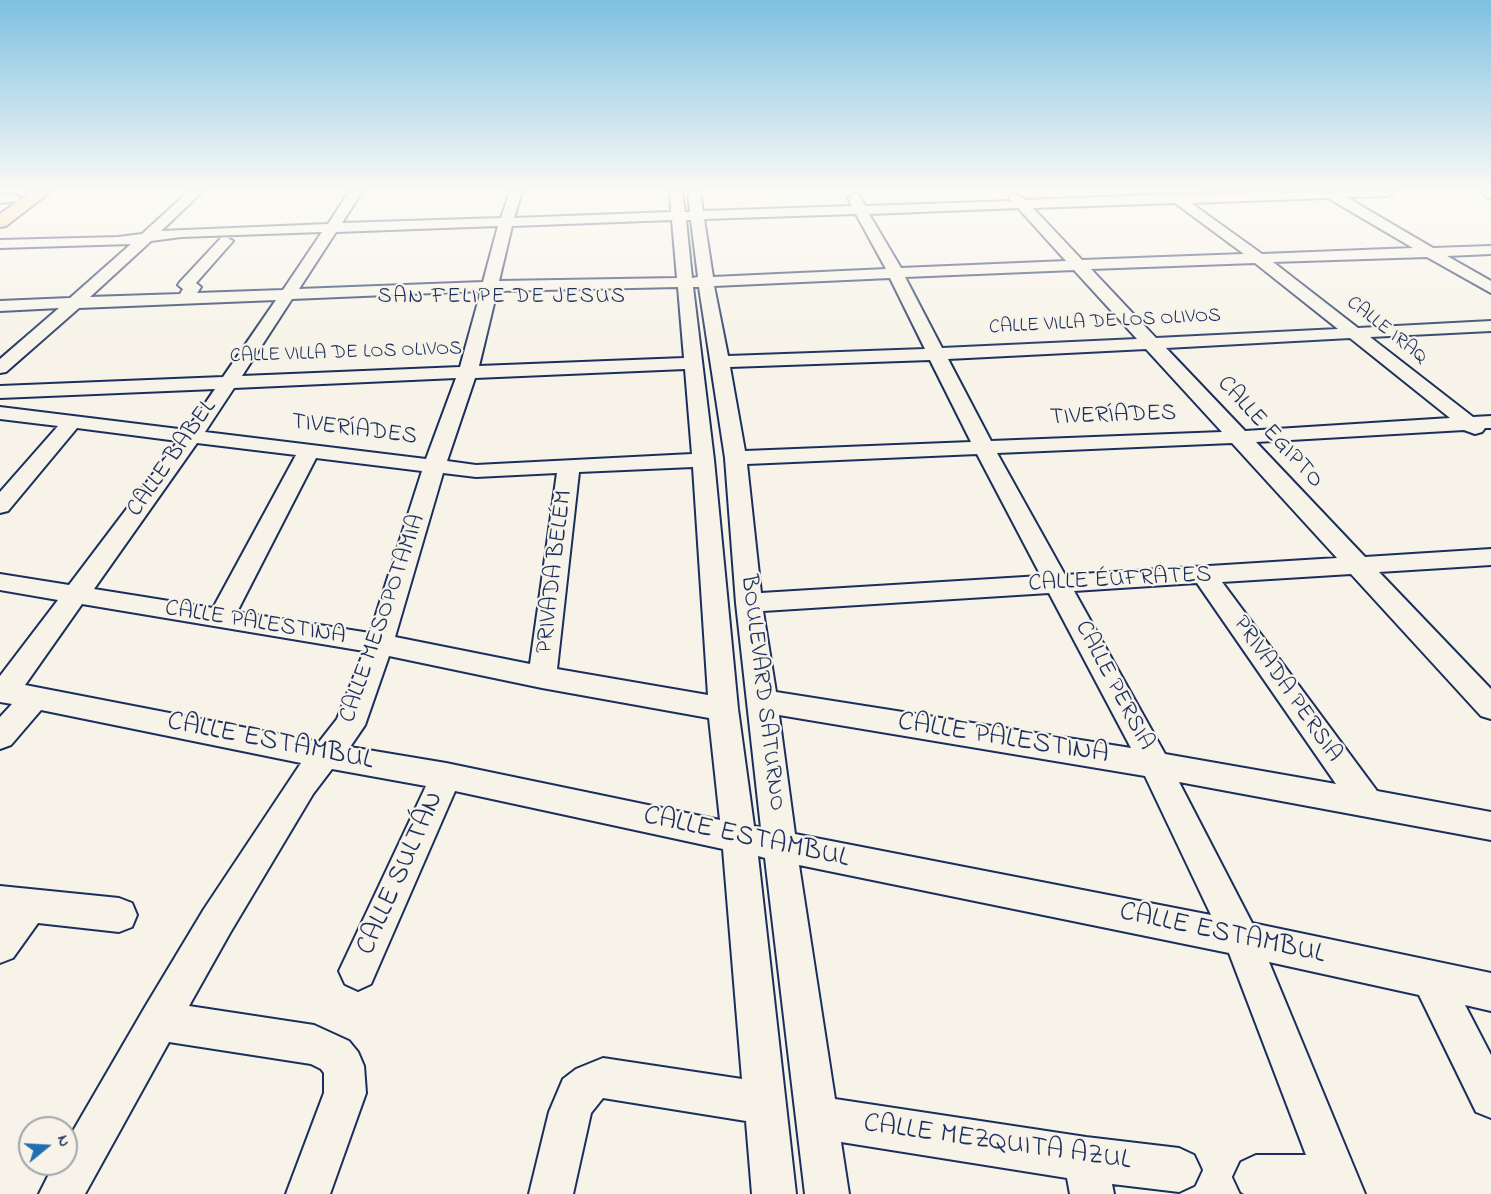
<!DOCTYPE html>
<meta charset="utf-8">
<style>
body{margin:0}
#map{position:relative;width:1491px;height:1194px;overflow:hidden;background:#f7f3e8;font-family:"Indie Flower",sans-serif}
canvas{display:block}
.north{position:absolute;left:18px;top:1116px;width:60px;height:60px;box-sizing:border-box;background:#f7f3e8;border:2px solid #9fa5b1;border-radius:50%;rotate:72deg;font-size:16px;font-weight:700;line-height:24px;text-align:center;color:#1b2f5e}
.north::after{content:'';display:block;margin:auto;width:21px;height:27px;background:#1f6fb2;clip-path:polygon(50% 0,100% 100%,50% 72%,0 100%)}
</style>
<div id="map">
<canvas width="1491" height="1194"></canvas>
<div class="north">N</div>
</div>
<script>
const c = document.querySelector('canvas').getContext('2d');
c.lineJoin = 'round';
const toPath = rows => new Path2D(rows.map(r => 'M' + r).join(''));
function strokePath(path, color, width, dash) { c.strokeStyle = color; c.lineWidth = width; c.lineCap = dash ? 'butt' : 'round'; c.setLineDash(dash || []); c.stroke(path); }
function fillPath(path, color) { c.fillStyle = color; c.fill(path, 'evenodd'); }
function label(font, color, halo, rows, align = 'center') {
  c.font = font + ' "Indie Flower",sans-serif'; c.lineWidth = 4.5; c.setLineDash([]); c.textBaseline = 'middle'; c.strokeStyle = halo; c.fillStyle = color; for (const [text, x, y, turn = 0] of rows) {
    c.save(); c.translate(x, y); c.rotate((+turn || 0) * Math.PI / 180); c.textAlign = isNaN(turn) ? turn : align; if (halo) c.strokeText(text, 0, 0); c.fillText(text, 0, 0); c.restore();
  }
}
const minor = toPath([
 [188,192,202,192,161,231,328,224,349,192,362,192,342,223,501,218,510,192,522,192,514,218,671,212,670,192,682,192,685,212,690,212,688,192,700,192,703,211,852,206,848,198,854,194,859,195,865,206,1011,201,1009,197,1015,193,1025,200,1176,194,1394,192,1388,196,1346,197,1433,248,1491,246,1491,254,1447,256,1491,281,1491,293,1427,257,1273,262,1358,328,1491,321,1491,331,1370,337,1473,417,1491,416,1491,428,1485,428,1482,432,1475,434,1464,430,1256,442,1365,557,1491,549,1491,565,1379,572,1491,689,1491,719,1481,716,1351,574,1222,582,1377,791,1491,812,1491,840,1179,782,1252,923,1491,973,1491,1011,1465,1005,1491,1055,1491,1118,1476,1112,1419,995,1269,962,1365,1194,1244,1194,1241,1192,1234,1177,1241,1162,1256,1155,1306,1155,1229,953,799,865,835,1099,1086,1137,1179,1148,1194,1155,1201,1170,1194,1185,1179,1192,1112,1184,1114,1194,1070,1194,1067,1178,841,1142,849,1194,805,1194,765,858,758,856,796,1194,752,1194,746,1121,603,1098,591,1113,573,1194,529,1194,549,1112,563,1079,576,1069,603,1058,742,1079,723,849,455,791,371,984,358,990,345,984,339,971,426,786,332,769,313,794,230,933,189,1006,314,1025,349,1041,358,1052,364,1066,366,1093,330,1194,286,1194,324,1093,324,1073,321,1069,311,1064,169,1042,85,1194,39,1194,54,1164,66,1164,66,1143,145,1007,204,909,301,763,41,710,11,745,0,749,0,717,12,704,0,702,0,676,58,600,0,590,0,574,69,585,178,441,77,428,8,511,0,513,0,492,58,426,0,419,0,407,187,430,215,389,0,398,0,386,223,377,276,300,79,308,6,372,0,373,0,359,59,308,0,311,0,301,70,298,131,244,0,248,0,240,118,237,142,234,188,192],
 [1328,198,1413,248,1262,254,1191,203,1328,198],
 [1175,203,1244,254,1082,260,1033,208,1175,203],
 [1018,208,1066,261,901,268,869,214,1018,208],
 [856,214,886,269,713,277,704,219,856,214],
 [672,220,677,278,499,281,512,226,672,220],
 [686,220,691,220,698,277,692,278,686,220],
 [498,226,483,282,299,289,336,232,498,226],
 [322,232,283,290,197,293,201,287,196,283,233,241,226,237,221,238,180,282,178,285,183,289,180,294,90,297,151,241,181,237,322,232],
 [1255,263,1338,329,1156,338,1091,269,1255,263],
 [1074,270,1137,339,942,348,905,277,1074,270],
 [890,278,925,349,728,356,714,286,890,278],
 [678,287,684,358,479,366,497,291,678,287],
 [693,287,699,287,725,458,736,603,761,828,754,826,738,709,714,460,693,287],
 [481,291,460,367,242,376,292,299,481,291],
 [1350,338,1450,418,1245,431,1166,348,1350,338],
 [1146,349,1222,432,991,441,948,359,1146,349],
 [930,360,971,442,745,451,730,367,930,360],
 [685,369,692,454,476,465,447,461,475,378,685,369],
 [456,378,426,459,205,432,234,388,456,378],
 [197,443,296,455,213,608,94,589,197,443],
 [1232,443,1337,558,1065,575,997,453,1232,443],
 [977,454,1041,576,761,593,747,464,977,454],
 [316,458,422,471,370,633,237,612,316,458],
 [693,467,708,695,557,669,579,472,693,467],
 [443,473,476,477,557,473,530,664,395,637,443,473],
 [1197,583,1336,784,1165,754,1074,591,1197,583],
 [1049,593,1131,748,776,692,763,611,1049,593],
 [82,604,364,651,337,719,319,742,25,685,82,604],
 [389,656,542,688,709,718,720,820,446,763,350,747,365,725,389,656],
 [779,715,1145,776,1211,915,795,834,779,715],
 [1482,192,1491,192,1491,198,1486,197,1482,192],
 [14,194,20,198,19,201,0,203,0,195,14,194],
 [0,886,119,898,132,903,137,915,132,927,119,932,38,923,13,958,0,963,0,886]
]);
const major = toPath([
 [31,192,50,192,6,226,0,227,0,214,31,192]
]);
strokePath(minor, '#1b2f5e', 4);
strokePath(major, '#1b2f5e', 4);
fillPath(minor, '#f7f3e8');
fillPath(major, '#fddcac');
const sky = c.createLinearGradient(0, 0, 0, 359);
sky.addColorStop(0, '#7ec0e2');
sky.addColorStop(0.53, '#fbfaf5');
sky.addColorStop(1, '#fbfaf500');
c.fillStyle = sky;
c.fillRect(0, 0, 1491, 359);
label('20px', '#1b2f5e', '#f7f3e8', [
 ["CALLE VILLA DE LOS OLIVOS",1105,323,-3],
 ["CALLE IRAQ",1386,331,38],
 ["CALLE VILLA DE LOS OLIVOS",346,354,-2]
]);
c.letterSpacing = '1.5px';
label('22px', '#1b2f5e', '#f7f3e8', [
 ["SAN FELIPE DE JESUS",502,298]
]);
c.letterSpacing = '0px';
label('24px', '#1b2f5e', '#f7f3e8', [
 ["TIVERÍADES",1113,417,-2],
 ["TIVERÍADES",354,431,7],
 ["CALLE EGIPTO",1269,433,47],
 ["CALLE BABEL",173,459,-55],
 ["PRIVADA BELÉM",556,572,-83],
 ["CALLE ÉUFRATES",1120,581,-3],
 ["CALLE MESOPOTAMIA",384,619,-71],
 ["CALLE PALESTINA",255,624,9],
 ["CALLE PERSIA",1113,686,62],
 ["PRIVADA PERSIA",1286,690,55],
 ["BOULEVARD SATURNO",761,693,83]
]);
label('28px', '#1b2f5e', '#f7f3e8', [
 ["CALLE PALESTINA",1003,740,9],
 ["CALLE ESTAMBUL",270,743,11],
 ["CALLE ESTAMBUL",746,839,12],
 ["CALLE SULTÁN",402,874,-66],
 ["CALLE ESTAMBUL",1222,935,12],
 ["CALLE MEZQUITA AZUL",997,1144,8]
]);
</script>
